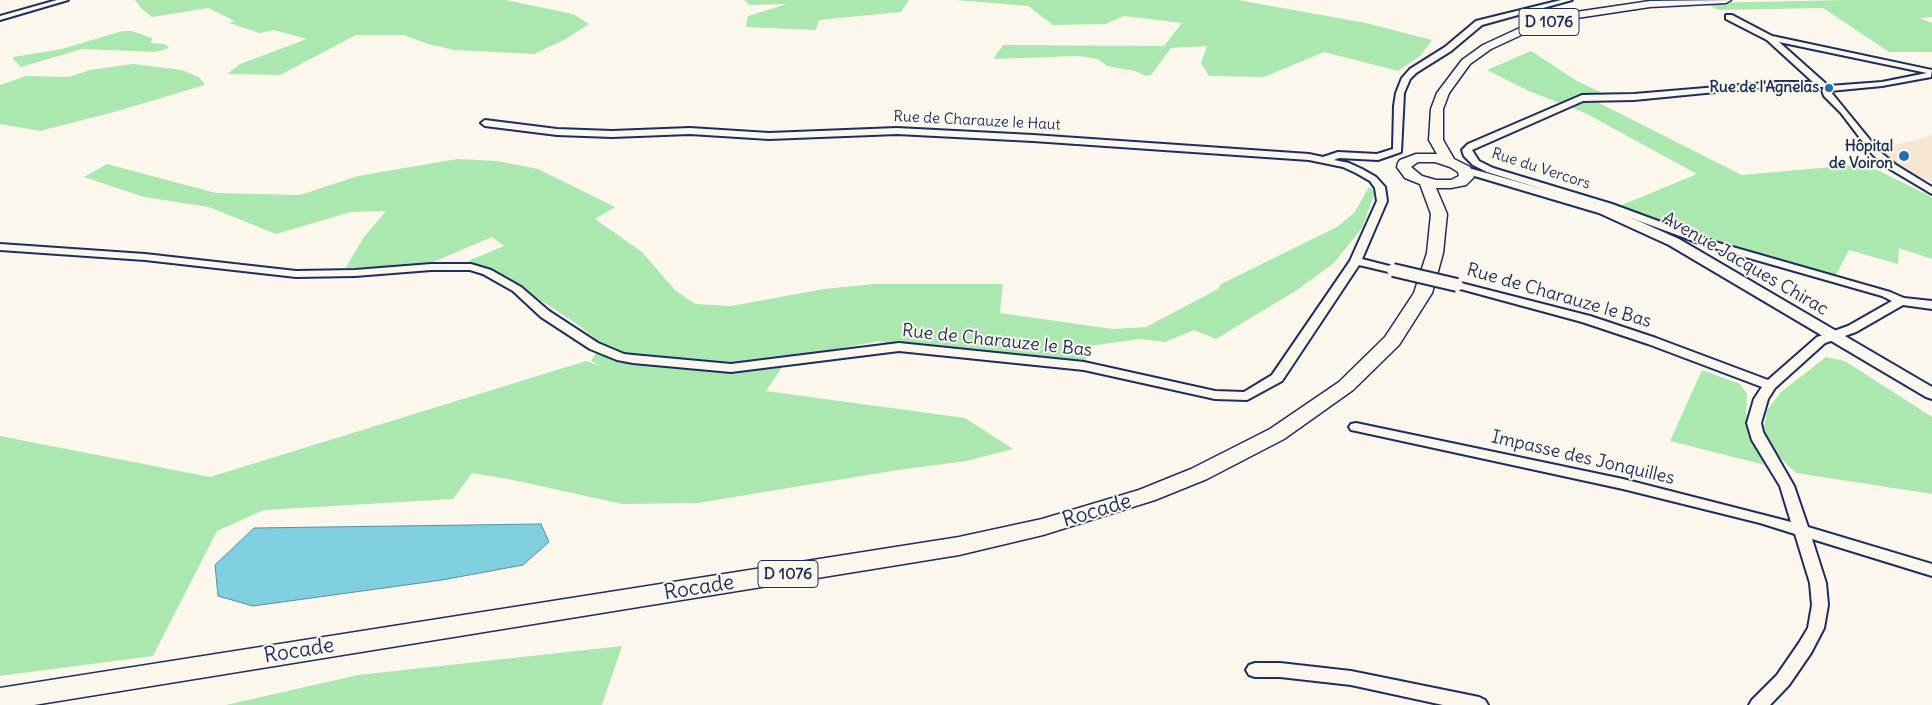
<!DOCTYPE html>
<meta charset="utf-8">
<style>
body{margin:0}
canvas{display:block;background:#fbf7ec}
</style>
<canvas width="1932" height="705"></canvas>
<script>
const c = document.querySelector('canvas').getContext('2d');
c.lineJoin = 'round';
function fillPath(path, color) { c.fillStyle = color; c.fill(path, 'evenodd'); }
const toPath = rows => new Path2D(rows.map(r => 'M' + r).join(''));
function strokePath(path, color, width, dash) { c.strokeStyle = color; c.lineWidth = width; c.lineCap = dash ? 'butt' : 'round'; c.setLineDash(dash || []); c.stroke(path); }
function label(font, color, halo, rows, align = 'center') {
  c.font = font + ' Delius,sans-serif'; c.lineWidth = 4; c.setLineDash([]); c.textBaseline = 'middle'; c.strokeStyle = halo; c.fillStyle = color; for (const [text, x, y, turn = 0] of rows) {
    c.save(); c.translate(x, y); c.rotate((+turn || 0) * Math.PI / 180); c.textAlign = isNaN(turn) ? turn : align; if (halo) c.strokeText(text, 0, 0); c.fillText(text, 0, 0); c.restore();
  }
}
fillPath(toPath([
 [1932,135,1932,181,1872,163,1882,159,1868,153]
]), '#f4e6d2');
fillPath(toPath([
 [135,0,506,0,573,14,589,24,566,39,534,54,454,50,428,44,404,35,356,35,280,75,227,74,240,64,307,39,274,30,260,33,229,23,235,21,208,8,152,17,142,9],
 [744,0,909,0,901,12,819,20,816,30,746,27,748,16,787,4,749,5],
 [955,0,1238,0,1366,23,1432,40,1420,56,1398,71,1324,52,1264,77,1209,76,1201,63,1207,46,1171,48,1151,75,1146,76,1135,71,1107,66,1098,59,1078,56,993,59,1003,45,1164,46,1182,23,1124,16,1106,24,1053,25,1028,6],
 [1844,0,1932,0,1932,17,1920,18,1932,23,1932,52,1889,52,1823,8,1718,10,1706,3],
 [122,31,132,31,152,38,151,43,165,44,169,48,156,52,82,49,21,67,14,60,13,57,62,49],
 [1531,51,1577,81,1611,97,1597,102,1742,175,1865,164,1930,196,1932,198,1932,259,1899,248,1898,264,1849,250,1835,277,1691,232,1617,207,1697,174,1585,113,1529,91,1487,70],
 [133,64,182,70,199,77,205,85,114,112,40,131,0,124,0,85,26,76,69,77,90,70],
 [457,159,497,161,538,169,615,207,595,219,642,252,675,290,695,304,731,306,824,289,873,284,1003,284,1000,313,1113,329,1146,327,1218,289,1221,284,1337,227,1354,213,1369,187,1375,192,1362,228,1334,263,1297,290,1216,339,1194,330,1165,342,1139,339,1090,346,1084,366,899,347,879,341,810,354,783,366,766,391,965,418,1013,449,967,461,898,470,698,503,622,504,513,480,472,473,453,499,264,510,217,531,153,656,0,676,0,436,210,477,586,361,601,366,591,361,602,344,577,324,496,271,468,261,504,246,492,237,431,263,345,269,364,237,386,211,351,212,276,234,209,207,144,197,84,177,107,164,216,193,300,195,358,176],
 [1826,357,1845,361,1932,417,1932,494,1796,473,1776,454,1764,429,1767,410,1781,392],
 [1702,370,1740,384,1747,394,1746,422,1750,439,1765,465,1670,441],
 [622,646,602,705,226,705,358,675]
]), '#aae8b0');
const water = toPath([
 [541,524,549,542,523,565,442,580,253,606,218,596,215,565,254,528,541,524]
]);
fillPath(water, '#80cfde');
strokePath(water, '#588fab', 1);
const minor = toPath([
 [57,0,68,0,0,20,0,16,57,0],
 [1561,0,1572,0,1482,25,1451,51,1416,73,1410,79,1404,93,1401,152,1378,160,1339,158,1334,160,1349,163,1362,169,1376,177,1385,187,1387,201,1362,259,1397,268,1399,270,1393,273,1359,265,1282,381,1247,400,1215,399,1084,370,899,351,731,372,633,363,617,360,590,349,541,317,513,291,483,274,470,270,431,270,355,276,296,277,145,260,0,250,0,244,145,254,296,271,355,270,431,264,471,264,491,270,521,287,549,311,598,343,624,354,633,355,731,364,899,343,1084,362,1215,391,1244,392,1272,375,1350,261,1377,201,1375,188,1370,181,1356,173,1343,167,1309,160,1033,141,897,134,769,139,690,134,612,137,557,135,485,126,481,123,485,120,557,129,612,131,690,128,769,133,897,128,1033,135,1309,154,1323,157,1338,152,1377,154,1393,149,1394,106,1396,93,1402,78,1410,69,1445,47,1476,21,1561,0],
 [1726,15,1732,15,1772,36,1932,70,1931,77,1882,86,1830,91,1879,151,1896,165,1932,187,1932,194,1890,169,1873,155,1841,113,1824,96,1822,90,1829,86,1882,82,1927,73,1779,42,1825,83,1825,87,1777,86,1634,100,1583,101,1472,150,1479,161,1493,168,1612,204,1715,242,1890,292,1904,298,1932,301,1932,309,1903,305,1856,332,1825,343,1775,388,1768,399,1761,423,1763,432,1794,486,1808,527,1932,564,1932,576,1812,539,1826,583,1828,605,1824,628,1811,653,1789,685,1770,705,1749,705,1752,700,1777,675,1799,643,1808,628,1812,605,1810,583,1795,534,1760,523,1623,489,1356,431,1351,430,1349,427,1351,424,1356,423,1623,479,1791,522,1780,486,1752,440,1747,423,1754,399,1762,387,1648,344,1582,322,1453,287,1451,285,1457,282,1590,316,1656,338,1768,380,1817,337,1848,326,1892,301,1882,296,1707,246,1604,208,1487,172,1473,165,1464,156,1462,150,1468,144,1582,95,1634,94,1777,82,1813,82,1767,40,1726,19,1726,15],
 [1255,663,1280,663,1351,671,1479,697,1485,700,1488,705,1443,705,1351,685,1280,677,1255,677,1249,675,1246,670,1249,665,1255,663]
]);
const tertiary = toPath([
 [1465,167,1607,207,1679,239,1932,387,1932,399,1926,397,1669,245,1599,213,1461,172,1459,170,1461,168,1465,167]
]);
const primary = toPath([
 [1731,0,1726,3,1650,7,1577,18,1532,30,1491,49,1470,64,1449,93,1443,109,1443,140,1454,159,1470,167,1474,177,1466,185,1451,188,1436,188,1447,214,1443,253,1432,293,1399,345,1353,390,1284,439,1207,479,1155,500,1043,535,959,555,34,705,0,705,0,688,959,537,1042,519,1139,490,1191,469,1270,429,1339,382,1385,337,1414,293,1427,253,1431,214,1420,184,1405,178,1397,167,1398,163,1400,160,1416,154,1437,154,1429,140,1431,109,1437,93,1462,60,1483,45,1524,26,1576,12,1650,1,1731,0],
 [1418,162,1435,162,1450,167,1458,172,1459,176,1451,180,1436,180,1422,176,1411,167,1418,162]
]);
strokePath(minor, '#1b2f5e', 4);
strokePath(tertiary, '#1b2f5e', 4);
strokePath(primary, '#1b2f5e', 3);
fillPath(minor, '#fbf7ec');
fillPath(tertiary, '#fbf7ec');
fillPath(primary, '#fbf7ec');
const minorBridge = toPath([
 [1393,270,1457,285]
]);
strokePath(minorBridge, '#1b2f5e', 16, []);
strokePath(minorBridge, '#fbf7ec', 12);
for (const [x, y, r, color] of [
 [1829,88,5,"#1f6fb2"],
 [1904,156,6,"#1f6fb2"]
]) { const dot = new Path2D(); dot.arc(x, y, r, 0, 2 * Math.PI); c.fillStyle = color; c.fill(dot); strokePath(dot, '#fbf7ec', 2); }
label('bold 15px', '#1b2f5e', '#fbf7ec', [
 ["Rue de l'Agnelas",1819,88],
 ["Hôpital",1893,147],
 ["de Voiron",1893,164]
], 'right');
label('15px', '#1b2f5e', '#fbf7ec', [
 ["Rue de Charauze le Haut",977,121,3],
 ["Rue du Vercors",1541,169,18]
]);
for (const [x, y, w] of [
 [1549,22,60],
 [788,574,60]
]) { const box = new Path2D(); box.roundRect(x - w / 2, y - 13.5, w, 27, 4); c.fillStyle = '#fbf7ec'; c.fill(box); strokePath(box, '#1b2f5e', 1); }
label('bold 16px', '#1b2f5e', null, [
 ["D 1076",1549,22],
 ["D 1076",788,574]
]);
label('18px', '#1b2f5e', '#fbf7ec', [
 ["Avenue Jacques Chirac",1745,264,30],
 ["Rue de Charauze le Bas",1559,296,16],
 ["Rue de Charauze le Bas",997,341,6],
 ["Impasse des Jonquilles",1583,458,13]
]);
label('21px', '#1b2f5e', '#fbf7ec', [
 ["Rocade",1097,511,-17],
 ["Rocade",699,588,-9],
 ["Rocade",299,651,-9]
]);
</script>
